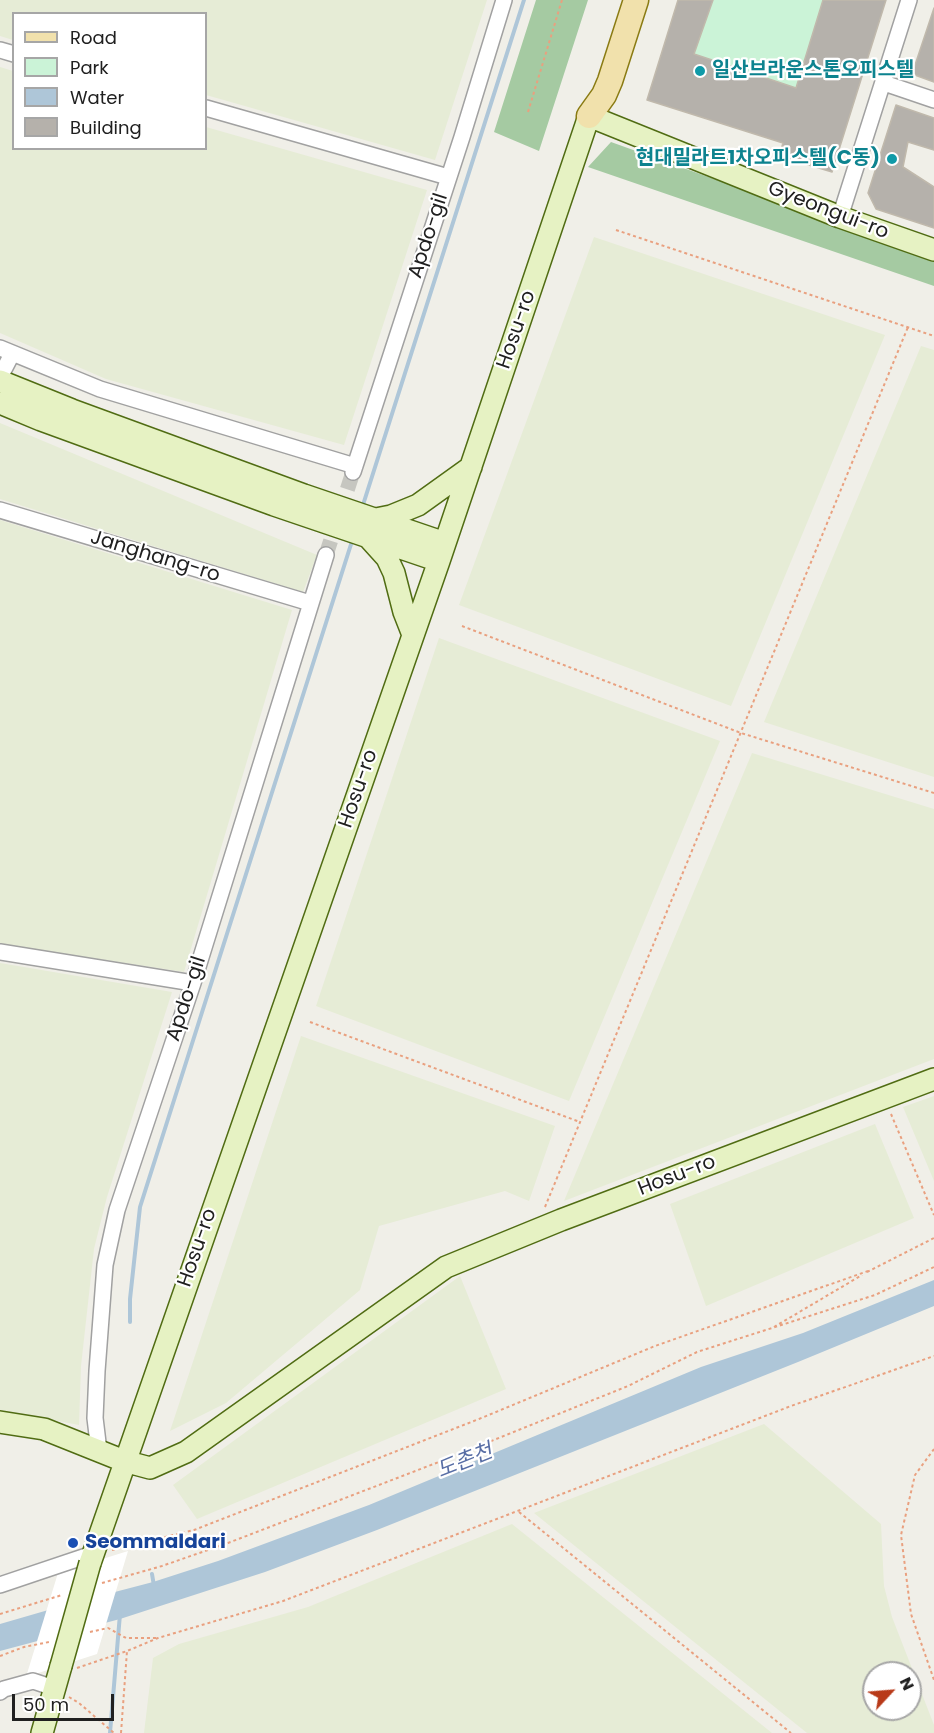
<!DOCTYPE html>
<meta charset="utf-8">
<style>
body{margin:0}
#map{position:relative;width:934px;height:1733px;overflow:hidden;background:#f0efe8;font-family:Poppins,sans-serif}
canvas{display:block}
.legend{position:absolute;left:12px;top:12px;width:195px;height:138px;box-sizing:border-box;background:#fff;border:2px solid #a6a6a6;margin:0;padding:8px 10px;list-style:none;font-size:18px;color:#202020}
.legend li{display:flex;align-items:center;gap:12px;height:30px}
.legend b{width:30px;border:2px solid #a6a6a6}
.north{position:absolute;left:862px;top:1661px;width:60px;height:60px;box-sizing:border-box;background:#fff;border:2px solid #a6a6a6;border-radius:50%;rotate:64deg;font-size:16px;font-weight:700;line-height:24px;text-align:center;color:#202020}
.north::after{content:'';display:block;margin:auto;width:21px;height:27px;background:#b83a19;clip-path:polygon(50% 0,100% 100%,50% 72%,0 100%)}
.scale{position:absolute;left:12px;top:1694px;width:102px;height:27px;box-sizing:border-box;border:3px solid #202020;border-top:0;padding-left:8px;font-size:18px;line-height:21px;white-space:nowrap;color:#202020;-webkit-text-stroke:4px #fff;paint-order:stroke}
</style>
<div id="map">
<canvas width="934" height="1733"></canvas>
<ul class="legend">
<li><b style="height:8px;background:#f1e1ac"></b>Road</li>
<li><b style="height:16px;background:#cbf3d7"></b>Park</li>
<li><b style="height:16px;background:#aec6d8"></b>Water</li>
<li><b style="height:16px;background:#b5b1ab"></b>Building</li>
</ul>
<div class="north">N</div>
<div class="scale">50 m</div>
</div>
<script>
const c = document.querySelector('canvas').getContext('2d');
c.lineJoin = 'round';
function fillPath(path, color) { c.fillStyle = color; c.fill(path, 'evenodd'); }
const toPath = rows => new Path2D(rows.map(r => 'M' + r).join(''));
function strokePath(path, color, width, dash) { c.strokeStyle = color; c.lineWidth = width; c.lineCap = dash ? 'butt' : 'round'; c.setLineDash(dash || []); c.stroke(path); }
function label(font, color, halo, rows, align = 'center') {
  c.font = font + ' Poppins,"Noto Sans KR",sans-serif'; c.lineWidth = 4.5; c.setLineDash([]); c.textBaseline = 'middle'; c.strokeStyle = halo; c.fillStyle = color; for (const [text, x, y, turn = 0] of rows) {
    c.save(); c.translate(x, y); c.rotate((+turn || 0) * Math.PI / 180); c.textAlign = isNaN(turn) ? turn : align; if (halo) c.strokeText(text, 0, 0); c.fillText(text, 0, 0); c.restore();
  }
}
fillPath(toPath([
 [0,0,487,0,435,160,206,95,206,14,14,14,13,40,0,36],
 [0,67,13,71,14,148,206,148,206,127,427,190,344,445,106,379,0,333],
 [594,237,885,335,731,706,459,605],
 [921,346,934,350,934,777,764,722],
 [0,423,317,555,303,592,0,499],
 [0,520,292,610,184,972,0,944],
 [439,638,720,741,569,1101,316,1006],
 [752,753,934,809,934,1059,564,1201],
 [0,963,172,992,107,1197,94,1249,81,1366,79,1425,0,1410],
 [301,1036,555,1126,529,1201,505,1191,379,1226,360,1290,226,1403,170,1431],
 [934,1096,934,1181,903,1107],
 [875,1124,914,1218,706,1306,670,1204],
 [460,1276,506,1389,197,1519,173,1485],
 [764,1424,881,1524,884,1586,892,1617,934,1725,934,1733,807,1733,534,1513],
 [874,1673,910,1673,910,1709,874,1709],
 [512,1524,772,1733,144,1733,153,1658,179,1644,308,1607]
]), '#e6ecd6');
fillPath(toPath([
 [536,0,588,0,539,151,494,132],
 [611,142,934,258,934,286,588,167]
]), '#a5caa2');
fillPath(toPath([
 [713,0,823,0,796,88,694,54]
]), '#cbf3d7');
fillPath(toPath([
 [934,1280,934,1306,798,1362,377,1530,265,1572,120,1619,0,1651,0,1624,69,1604,153,1582,218,1561,369,1505,701,1367,803,1333]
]), '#aec6d8');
fillPath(toPath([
 [128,1551,97,1654,26,1677,58,1573]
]), '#fff');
strokePath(toPath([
 [362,508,524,0],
 [130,1322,130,1299,140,1207,353,538],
 [152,1574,154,1586],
 [110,1733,120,1614]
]), '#aec6d8', 4);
const building = toPath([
 [678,0,713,0,694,54,796,88,823,0,886,0,832,172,779,156,783,143,647,100,678,0],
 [934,8,934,82,912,74,934,8],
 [896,105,934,118,934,150,908,142,903,167,934,187,934,228,876,209,868,193,896,105]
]);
fillPath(building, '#b5b1ab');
strokePath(building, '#c0b9ac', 1.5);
strokePath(toPath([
 [326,555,353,472]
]), '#c6c6c0', 15, [15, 8]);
const street = toPath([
 [0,50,14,54],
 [884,83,934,100],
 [206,108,448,177],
 [840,217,909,0],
 [0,348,100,389,355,466],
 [0,377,12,354],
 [353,472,462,137,504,0],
 [0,510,310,603],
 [0,952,193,983],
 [99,1451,95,1418,97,1371,105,1265,117,1210,193,983,326,555],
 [0,1585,92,1554],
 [0,1692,4,1689,33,1681,54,1688]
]);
const secondary = toPath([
 [0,381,72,410,304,495,445,543],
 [0,403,41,420,274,505,439,561],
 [376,519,391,516,418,505,471,467],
 [368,537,387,558,394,573,404,612,413,635],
 [0,1422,44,1429,124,1461,150,1468,186,1452,446,1267,561,1220,934,1079],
 [90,1563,439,561,589,116,840,217,934,250],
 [42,1733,61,1666]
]);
const primary = toPath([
 [589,116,604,95,610,81,636,0]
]);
strokePath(street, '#a1a1a1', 18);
strokePath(secondary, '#506c13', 24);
strokePath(primary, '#8a7b13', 27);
strokePath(toPath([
 [528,112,562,0],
 [616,230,934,336],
 [462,626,741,733,934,793],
 [310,1022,580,1122],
 [891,1114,934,1215],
 [545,1207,908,327],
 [867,1272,934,1238],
 [774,1327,862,1275],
 [934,1449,915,1475,901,1535,911,1614,934,1680],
 [519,1512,791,1733],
 [112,1550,194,1530,479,1419,655,1346,868,1271],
 [102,1583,162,1566,228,1543,444,1460,628,1386,697,1352,875,1295,934,1267],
 [0,1614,62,1595],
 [90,1632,108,1628,126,1638,156,1638],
 [0,1656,24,1647,49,1642],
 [77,1668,127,1651,158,1638,283,1601,791,1406,934,1356],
 [69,1697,79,1703,114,1733],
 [121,1733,127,1651]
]), '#e9a07f', 2, [3, 3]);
strokePath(street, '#fff', 15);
strokePath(secondary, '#e6f2c3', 21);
strokePath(primary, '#f1e1ac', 24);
const secondaryBridge = toPath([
 [61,1666,90,1563]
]);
strokePath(secondaryBridge, '#506c13', 24, []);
strokePath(secondaryBridge, '#e6f2c3', 21);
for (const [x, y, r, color] of [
 [700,71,6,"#0f9aa8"],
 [892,159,6,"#0f9aa8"],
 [73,1543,6,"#1a4fb4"]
]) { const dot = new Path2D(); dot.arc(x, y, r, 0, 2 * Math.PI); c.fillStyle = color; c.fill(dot); strokePath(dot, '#fff', 2); }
label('bold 20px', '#0d838f', '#fff', [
 ["일산브라운스톤오피스텔",712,71],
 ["현대밀라트1차오피스텔(C동)",880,159,"right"]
], 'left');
label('20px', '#202020', '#fff', [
 ["Gyeongui-ro",828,211,21],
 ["Apdo-gil",429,236,-72],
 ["Hosu-ro",517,330,-71],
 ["Janghang-ro",155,557,17],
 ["Hosu-ro",359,789,-71],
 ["Apdo-gil",187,999,-72],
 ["Hosu-ro",677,1176,-21],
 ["Hosu-ro",198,1248,-71]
]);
label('bold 20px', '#164399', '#fff', [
 ["Seommaldari",85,1543]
], 'left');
label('italic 21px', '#586ea5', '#fff', [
 ["도촌천",465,1462,-22]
]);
</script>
